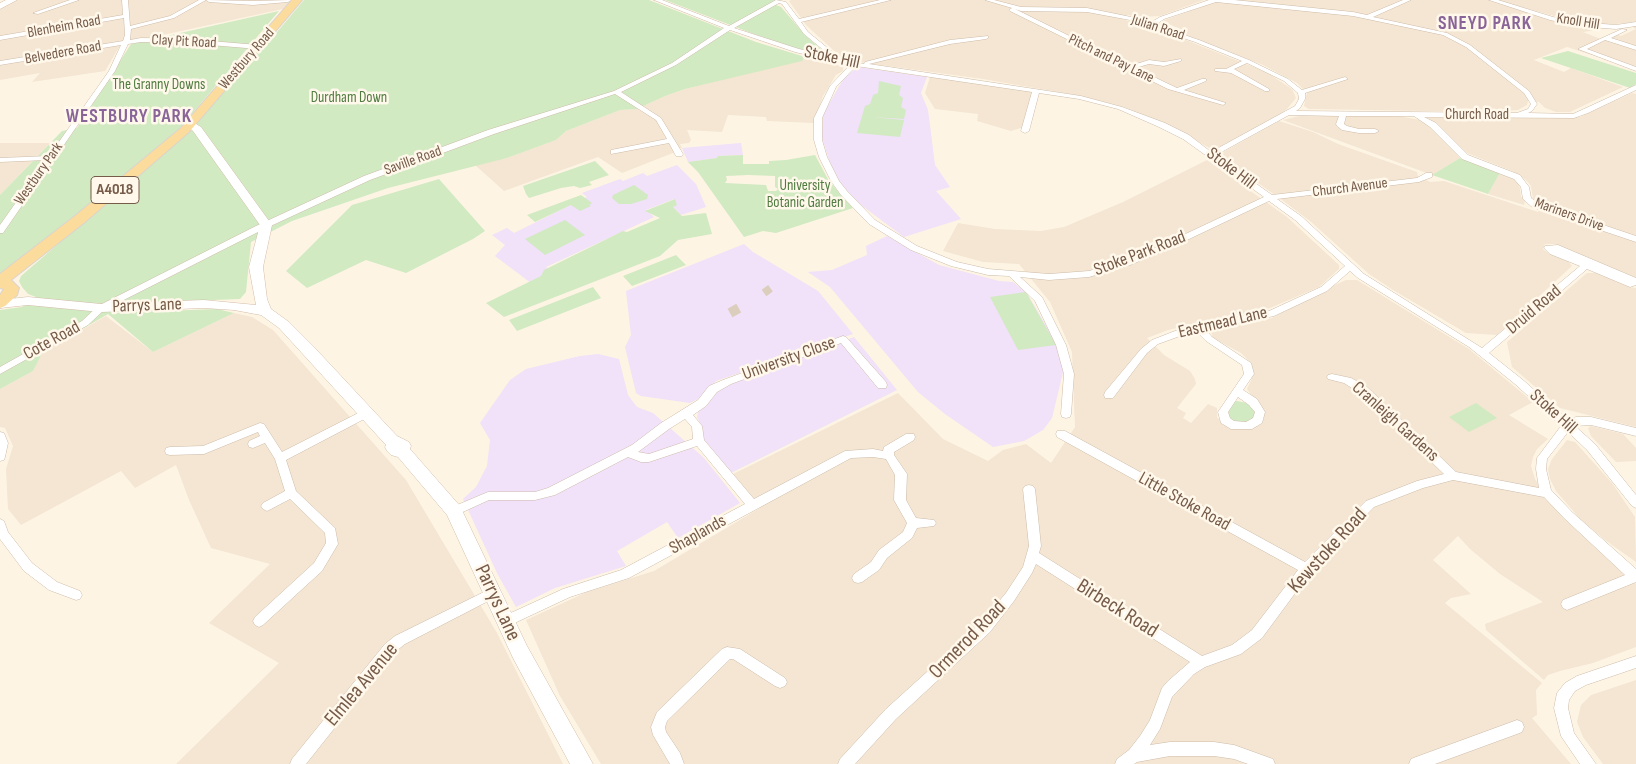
<!DOCTYPE html>
<style>
body{margin:0}
canvas{display:block;background:#fdf4e4}
</style>
<canvas width="1636" height="764"></canvas>
<script>
const c = document.querySelector('canvas').getContext('2d');
c.lineJoin = 'round';
function fillPath(path, color) { c.fillStyle = color; c.fill(path, 'evenodd'); }
const toPath = rows => new Path2D(rows.map(r => 'M' + r).join(''));
function strokePath(path, color, width, dash) { c.strokeStyle = color; c.lineWidth = width; c.lineCap = dash ? 'butt' : 'round'; c.setLineDash(dash || []); c.stroke(path); }
function label(font, color, halo, rows, align = 'center') {
  c.font = font + ' "Sofia Sans Condensed",sans-serif'; c.lineWidth = 5; c.setLineDash([]); c.textBaseline = 'middle'; c.strokeStyle = halo; c.fillStyle = color; for (const [text, x, y, turn = 0] of rows) {
    c.save(); c.translate(x, y); c.rotate((+turn || 0) * Math.PI / 180); c.textAlign = isNaN(turn) ? turn : align; if (halo) c.strokeText(text, 0, 0); c.fillText(text, 0, 0); c.restore();
  }
}
fillPath(toPath([
 [17,0,291,0,283,9,121,44,105,71,32,82,40,73,0,80,0,7],
 [791,0,1204,0,1160,16,1141,17,1127,15,1122,19,1176,36,1266,72,1292,89,1296,98,1287,109,1278,116,1222,146,1211,149,1173,127,1124,107,1081,96,983,79,844,60,806,25,789,1],
 [1221,0,1487,0,1545,18,1600,27,1596,30,1583,32,1603,40,1615,34,1621,36,1636,29,1631,26,1636,25,1636,69,1567,47,1534,60,1564,72,1571,68,1623,87,1570,112,1556,112,1545,108,1539,102,1528,101,1527,105,1518,110,1491,112,1309,109,1304,106,1307,93,1297,83,1263,65,1183,34,1187,32,1162,21],
 [1496,0,1636,0,1636,22,1605,25,1576,22],
 [813,57,843,67,843,71,836,75,823,96,814,123,767,121,766,117,728,115,722,132,687,130,691,140,689,143,680,144,682,148,677,149,678,151,622,173,598,157,504,191,475,165,507,158,556,140,566,131,620,110,637,109,665,96,685,89],
 [930,77,1034,92,1024,127,1011,131,977,121,978,114,935,109,925,93],
 [1632,93,1636,94,1636,278,1555,244,1545,244,1543,249,1547,252,1568,261,1572,266,1497,335,1466,333,1393,290,1369,274,1310,221,1282,200,1220,156,1220,154,1279,121,1313,132,1338,144,1417,172,1418,176,1430,182,1444,181,1538,212,1543,205,1533,199,1531,186,1526,180,1512,171,1467,153,1428,118,1580,117],
 [1307,114,1397,116,1421,120,1441,136,1460,158,1432,175,1283,120],
 [0,143,50,143,0,195],
 [1207,160,1287,217,1339,265,1339,269,1319,287,1270,308,1168,330,1147,338,1164,355,1190,371,1195,379,1196,384,1177,408,1186,413,1183,418,1191,423,1208,404,1217,408,1217,417,1221,422,1232,428,1250,429,1261,424,1264,418,1264,414,1247,389,1252,378,1253,370,1250,362,1241,353,1213,338,1211,331,1272,318,1317,293,1346,280,1357,280,1469,349,1533,402,1509,415,1548,439,1537,449,1533,457,1531,466,1535,479,1549,502,1570,524,1636,584,1636,647,1593,663,1560,671,1548,675,1544,680,1486,630,1485,624,1543,602,1500,574,1470,549,1458,536,1433,560,1471,594,1451,598,1445,603,1542,683,1536,690,1537,715,1532,718,1571,764,601,764,560,696,526,620,587,592,654,571,760,508,733,474,898,393,943,439,988,461,1003,450,1026,444,1051,463,1075,427,1072,352,1050,302,1019,264,983,262,943,251,958,223,995,229,1041,231,1064,227,1123,202],
 [1501,171,1519,182,1521,197,1525,201,1524,205,1488,194],
 [1587,273,1596,273,1629,287,1636,288,1636,427,1560,408,1512,367,1507,342],
 [234,313,252,317,273,330,406,480,497,633,563,764,176,764,279,663,209,623,270,564,211,548,189,500,176,465,135,488,121,471,21,525,8,509,6,469,13,446,5,428,0,427,0,389,33,371,43,352,106,316,153,352],
 [1591,426,1623,434,1636,448,1636,461,1616,462,1591,436,1588,428],
 [1567,440,1575,442,1612,483,1635,517,1636,562,1605,540,1581,520,1556,491,1550,479,1548,469,1552,459],
 [1636,680,1636,764,1603,764,1583,737,1577,722,1581,705,1591,695]
]), '#f4e6d2');
fillPath(toPath([
 [858,67,927,77,921,93,928,110,935,165,950,187,936,191,961,219,904,237,861,205,842,186,832,170,822,137,823,114,844,78],
 [741,143,743,155,718,156,718,158,688,162,682,148],
 [677,165,696,184,706,207,681,215,673,207,674,199,646,210,654,217,546,267,552,272,531,283,495,256,505,245,492,235,507,228,514,233,587,197,582,193,620,179,623,181,643,173,647,176],
 [887,236,939,265,999,281,1013,282,1026,292,1057,344,1064,368,1052,418,1043,430,1024,441,993,447,945,414,918,392,830,287,808,272,832,270,867,255,866,246],
 [744,244,753,252,818,291,853,334,716,381,702,397,690,403,641,396,636,393,625,347,631,335,626,291],
 [854,337,897,390,729,474,703,440,703,430,697,417,699,410,718,389],
 [598,354,619,359,628,395,637,407,653,413,704,458,740,503,678,538,667,522,617,551,626,566,555,588,516,607,498,575,463,499,476,487,487,466,490,440,480,423,510,380,526,369,580,356]
]), '#f1e1f9');
fillPath(toPath([
 [304,0,649,0,756,42,802,56,804,58,802,61,685,89,665,96,637,109,620,110,566,131,556,140,507,158,388,188,292,221,251,242,246,292,240,299,131,303,111,313,217,309,234,313,153,352,108,314,43,352,33,371,0,389,0,310,22,307,36,297,28,294,22,287,19,281,21,276,182,137,267,44],
 [665,0,776,0,771,3,781,7,806,36,830,57,780,44],
 [279,11,180,128,0,280,0,195,62,131,77,128,131,44],
 [1568,51,1636,73,1636,84,1630,88,1541,58],
 [879,81,901,86,899,95,903,98,901,107,906,110,904,119,870,117,904,120,900,137,857,133,865,106,870,104,873,95,878,93],
 [743,155,743,164,769,164,769,161,786,160,815,155,829,181,853,208,776,233,763,231,744,237,698,172,688,162,717,158,718,156],
 [748,175,775,176,775,187,778,189,776,191,768,191,766,185,725,183,727,180,726,176],
 [1460,158,1501,171,1488,194,1432,175],
 [595,161,609,175,589,182,592,185,580,188,574,186,561,188,529,198,526,194,523,186],
 [439,179,485,231,473,239,406,273,366,260,307,288,286,271,352,205],
 [634,185,648,195,647,199,631,204,619,204,612,198,613,195],
 [581,195,592,203,589,205,591,206,580,211,571,205,535,222,527,215],
 [675,199,677,205,673,207,682,216,706,213,712,234,678,240,660,256,504,317,486,303,541,276,544,270,623,231,627,232,660,218,645,211],
 [565,220,585,235,545,255,525,239],
 [676,255,686,265,632,286,623,276],
 [593,287,601,298,517,331,509,320],
 [1026,292,1056,345,1018,350,990,297],
 [1237,401,1247,403,1255,411,1255,417,1246,423,1231,420,1227,414,1234,402],
 [1476,403,1497,418,1469,432,1449,417]
]), '#d1eac2');
strokePath(toPath([
 [764,293,771,288]
]), '#dbcebd', 8, [8, 4]);
strokePath(toPath([
 [730,313,739,308]
]), '#dbcebd', 10, [10, 5]);
const minor = toPath([
 [70,0,79,0,38,14,33,13,70,0],
 [122,0,128,0,130,26,170,16,199,0,206,0,174,18,131,29,130,40,141,38,187,39,258,45,261,47,258,49,187,43,141,42,128,44,115,71,3,233,0,233,0,225,46,160,0,162,0,158,49,156,109,71,121,45,0,65,0,61,123,41,125,35,124,18,0,40,0,36,123,15,122,0],
 [206,0,253,1,291,0,288,2,253,5,209,2,206,0],
 [654,0,662,0,729,26,776,0,786,2,799,19,880,0,891,0,801,22,808,32,841,59,864,64,865,62,950,40,988,36,988,38,986,39,950,44,869,64,1081,96,1122,107,1165,123,1189,135,1211,152,1295,106,1299,99,1298,93,1284,81,1247,63,1234,69,1269,89,1269,91,1265,91,1231,73,1215,71,1215,69,1226,69,1242,61,1195,42,1130,20,1087,12,1021,11,1015,9,1130,66,1149,60,1164,62,1181,59,1181,61,1164,66,1149,64,1135,68,1177,88,1202,79,1206,79,1206,81,1184,90,1226,103,1223,105,1168,89,1010,11,1009,10,1012,8,985,0,994,0,1021,7,1087,8,1131,17,1150,23,1160,17,1209,0,1234,0,1353,12,1367,15,1403,0,1411,0,1373,17,1447,33,1470,45,1529,91,1537,104,1532,111,1528,113,1573,114,1636,85,1636,90,1588,113,1574,118,1424,117,1436,123,1468,155,1520,175,1529,187,1531,198,1538,203,1636,236,1636,242,1532,207,1523,199,1521,187,1514,179,1462,159,1430,127,1414,116,1346,116,1344,124,1347,126,1359,129,1375,129,1379,131,1375,133,1359,133,1342,130,1337,126,1336,124,1339,116,1289,115,1216,155,1272,195,1417,178,1426,173,1432,173,1432,177,1419,182,1277,199,1301,216,1364,274,1482,348,1580,266,1550,254,1544,248,1545,246,1558,245,1636,278,1636,285,1630,287,1587,269,1489,353,1523,380,1568,420,1576,417,1591,417,1636,428,1636,436,1591,425,1575,426,1595,444,1636,495,1636,508,1632,506,1587,450,1568,432,1547,459,1546,469,1551,490,1572,512,1636,569,1636,582,1567,610,1563,608,1561,604,1563,600,1625,575,1564,518,1544,497,1453,480,1423,488,1374,507,1310,573,1262,638,1241,654,1205,667,1194,674,1172,697,1160,729,1150,745,1170,742,1214,742,1234,745,1273,759,1275,764,1248,764,1234,759,1214,756,1170,756,1137,762,1134,764,1115,764,1117,759,1129,750,1140,736,1150,720,1162,688,1168,681,1190,662,1036,564,1032,573,1014,601,990,632,896,719,855,764,838,764,840,759,886,709,980,624,1006,593,1023,567,1029,546,1023,489,1025,486,1029,485,1033,486,1035,489,1041,546,1039,553,1202,656,1232,645,1252,630,1298,570,1057,437,1056,434,1057,431,1065,431,1305,562,1366,501,1417,481,1444,474,1358,392,1344,383,1328,379,1327,377,1328,375,1332,374,1351,378,1366,386,1456,472,1539,488,1536,469,1537,458,1561,426,1515,384,1469,347,1358,278,1350,271,1327,291,1274,316,1206,330,1212,337,1251,363,1254,374,1243,390,1257,399,1265,412,1262,423,1252,429,1231,429,1221,423,1218,412,1244,374,1242,365,1206,341,1197,332,1180,336,1158,344,1147,353,1113,398,1105,398,1104,395,1105,392,1141,349,1152,340,1175,331,1198,325,1269,311,1321,287,1345,266,1295,220,1269,201,1166,250,1130,265,1089,277,1049,280,1020,277,1042,297,1066,345,1074,374,1071,414,1070,417,1066,418,1062,417,1061,414,1064,374,1056,345,1035,301,1009,276,988,275,951,266,911,250,869,224,841,195,831,181,819,157,814,140,814,118,830,86,850,65,795,52,730,30,676,65,621,92,661,118,683,154,682,156,676,156,669,143,611,154,611,150,667,139,656,120,615,94,494,134,370,180,262,230,104,310,88,325,0,374,0,367,82,321,98,306,256,226,364,176,488,130,614,91,672,63,724,28,654,0],
 [1216,2,1353,16,1443,35,1466,47,1524,93,1531,104,1528,109,1517,113,1296,111,1300,108,1305,99,1305,93,1348,79,1345,77,1302,90,1288,79,1249,60,1199,40,1155,25,1164,19,1216,2],
 [779,3,782,4,804,34,832,57,799,49,734,28,779,3],
 [856,66,1032,92,1021,131,1025,133,1029,131,1039,93,1079,99,1118,109,1159,127,1183,139,1264,197,1160,246,1124,261,1089,271,1049,274,988,269,957,262,917,246,875,220,847,191,839,181,827,157,822,140,822,118,836,87,856,66],
 [1238,397,1249,405,1255,412,1253,418,1246,422,1234,421,1230,418,1228,412,1238,397],
 [1489,0,1498,0,1553,17,1577,22,1616,25,1636,22,1636,26,1616,29,1577,26,1550,20,1489,0],
 [1622,29,1627,30,1611,38,1636,46,1636,50,1605,40,1587,49,1636,67,1636,71,1578,49,1622,29],
 [843,336,846,337,886,382,887,385,886,388,878,388,841,343,731,384,717,392,706,406,693,415,702,426,704,440,754,499,845,451,873,449,883,451,884,447,906,434,914,434,915,437,914,440,894,452,894,455,907,474,906,500,916,518,934,520,936,523,934,526,917,528,912,538,887,558,879,570,862,582,858,583,854,582,852,578,854,574,871,562,879,550,903,532,907,523,894,500,895,475,886,459,873,457,851,458,629,578,570,597,506,627,502,625,500,621,502,617,563,589,621,570,745,504,697,446,649,462,641,462,628,457,555,495,535,500,489,500,454,516,450,514,448,511,450,508,488,492,535,492,548,488,632,445,661,423,698,400,709,386,723,380,843,336],
 [685,419,692,427,693,439,649,454,638,452,669,429,685,419],
 [366,409,370,410,371,413,370,416,286,460,296,491,335,528,338,544,322,571,263,625,259,627,255,625,253,621,255,617,314,563,326,543,325,533,290,499,271,509,267,511,263,509,261,506,263,503,285,491,275,459,265,443,253,448,249,447,248,444,249,441,260,436,258,432,204,454,170,455,166,454,165,451,166,448,170,447,203,446,260,423,264,424,282,452,366,409],
 [0,432,4,433,8,443,5,457,4,460,0,461,0,432],
 [0,519,4,521,8,532,32,563,57,582,80,591,82,595,80,599,76,600,49,590,24,571,0,539,0,519],
 [492,588,496,589,498,593,496,597,405,644,395,652,306,764,290,764,292,759,385,644,395,636,492,588],
 [727,647,740,649,785,678,787,682,785,686,780,688,775,686,733,659,730,659,667,721,665,727,666,732,680,753,684,764,670,764,653,735,651,727,657,712,722,649,727,647],
 [1636,656,1636,668,1586,685,1575,691,1569,700,1568,708,1574,733,1596,764,1580,764,1561,736,1554,708,1557,693,1565,683,1577,676,1636,656],
 [1517,720,1522,722,1524,727,1522,732,1517,734,1435,764,1409,764,1411,759,1416,757,1517,720]
]);
const secondary = toPath([
 [6,0,17,0,0,9,0,3,6,0],
 [191,121,201,127,272,225,263,267,267,299,271,309,289,322,314,347,397,436,409,442,411,446,410,449,460,506,527,646,593,764,570,764,513,658,447,515,398,457,391,455,387,451,385,447,386,445,279,328,261,315,234,310,204,308,101,312,28,305,0,308,0,300,28,297,101,304,204,300,256,305,249,267,260,225,193,131,186,124,191,121]
]);
const primary = toPath([
 [292,0,302,0,189,132,85,222,11,280,19,288,17,295,5,306,0,308,0,295,4,289,0,288,0,274,75,216,181,128,292,0]
]);
strokePath(minor, '#cebcaa', 1);
strokePath(secondary, '#d3beaa', 1);
strokePath(primary, '#dbd4d0', 2);
fillPath(minor, '#fff');
fillPath(secondary, '#fff');
fillPath(primary, '#fcdc9c');
label('15px', '#765b49', '#fff8eb', [
 ["Knoll Hill",1578,22,9],
 ["Blenheim Road",64,27,-10],
 ["Julian Road",1158,28,18],
 ["Clay Pit Road",184,42,3],
 ["Belvedere Road",63,53,-10],
 ["Westbury Road",247,59,-49],
 ["Pitch and Pay Lane",1111,59,26],
 ["Church Road",1477,115],
 ["Saville Road",413,161,-20],
 ["Westbury Park",39,174,-55],
 ["Church Avenue",1350,188,-7],
 ["Mariners Drive",1569,215,20]
]);
label('15px', '#507c41', '#fff8eb', [
 ["The Granny Downs",159,85],
 ["Durdham Down",349,98],
 ["University",805,186],
 ["Botanic Garden",805,203]
]);
for (const [x, y, w] of [
 [115,190,48]
]) { const box = new Path2D(); box.roundRect(x - w / 2, y - 13.5, w, 27, 4); c.fillStyle = '#fff8eb'; c.fill(box); strokePath(box, '#765b49', 1); }
label('bold 16px', '#765b49', null, [
 ["A4018",115,190]
]);
label('18px', '#765b49', '#fff8eb', [
 ["Stoke Hill",832,58,12],
 ["Stoke Hill",1231,169,37],
 ["Stoke Park Road",1140,254,-21],
 ["Parrys Lane",147,306,-2],
 ["Druid Road",1534,310,-40],
 ["Eastmead Lane",1223,323,-13],
 ["Cote Road",52,341,-29],
 ["University Close",789,359,-20],
 ["Stoke Hill",1553,412,42],
 ["Cranleigh Gardens",1395,422,42],
 ["Little Stoke Road",1184,502,29],
 ["Shaplands",698,535,-29]
]);
c.letterSpacing = '1px';
label('bold 19px', '#896499', '#fff8eb', [
 ["SNEYD PARK",1485,24],
 ["WESTBURY PARK",129,117]
]);
c.letterSpacing = '0px';
label('21px', '#765b49', '#fff8eb', [
 ["Kewstoke Road",1328,551,-48],
 ["Parrys Lane",497,603,65],
 ["Birbeck Road",1117,609,32],
 ["Ormerod Road",968,640,-46],
 ["Elmlea Avenue",362,685,-50]
]);
</script>
